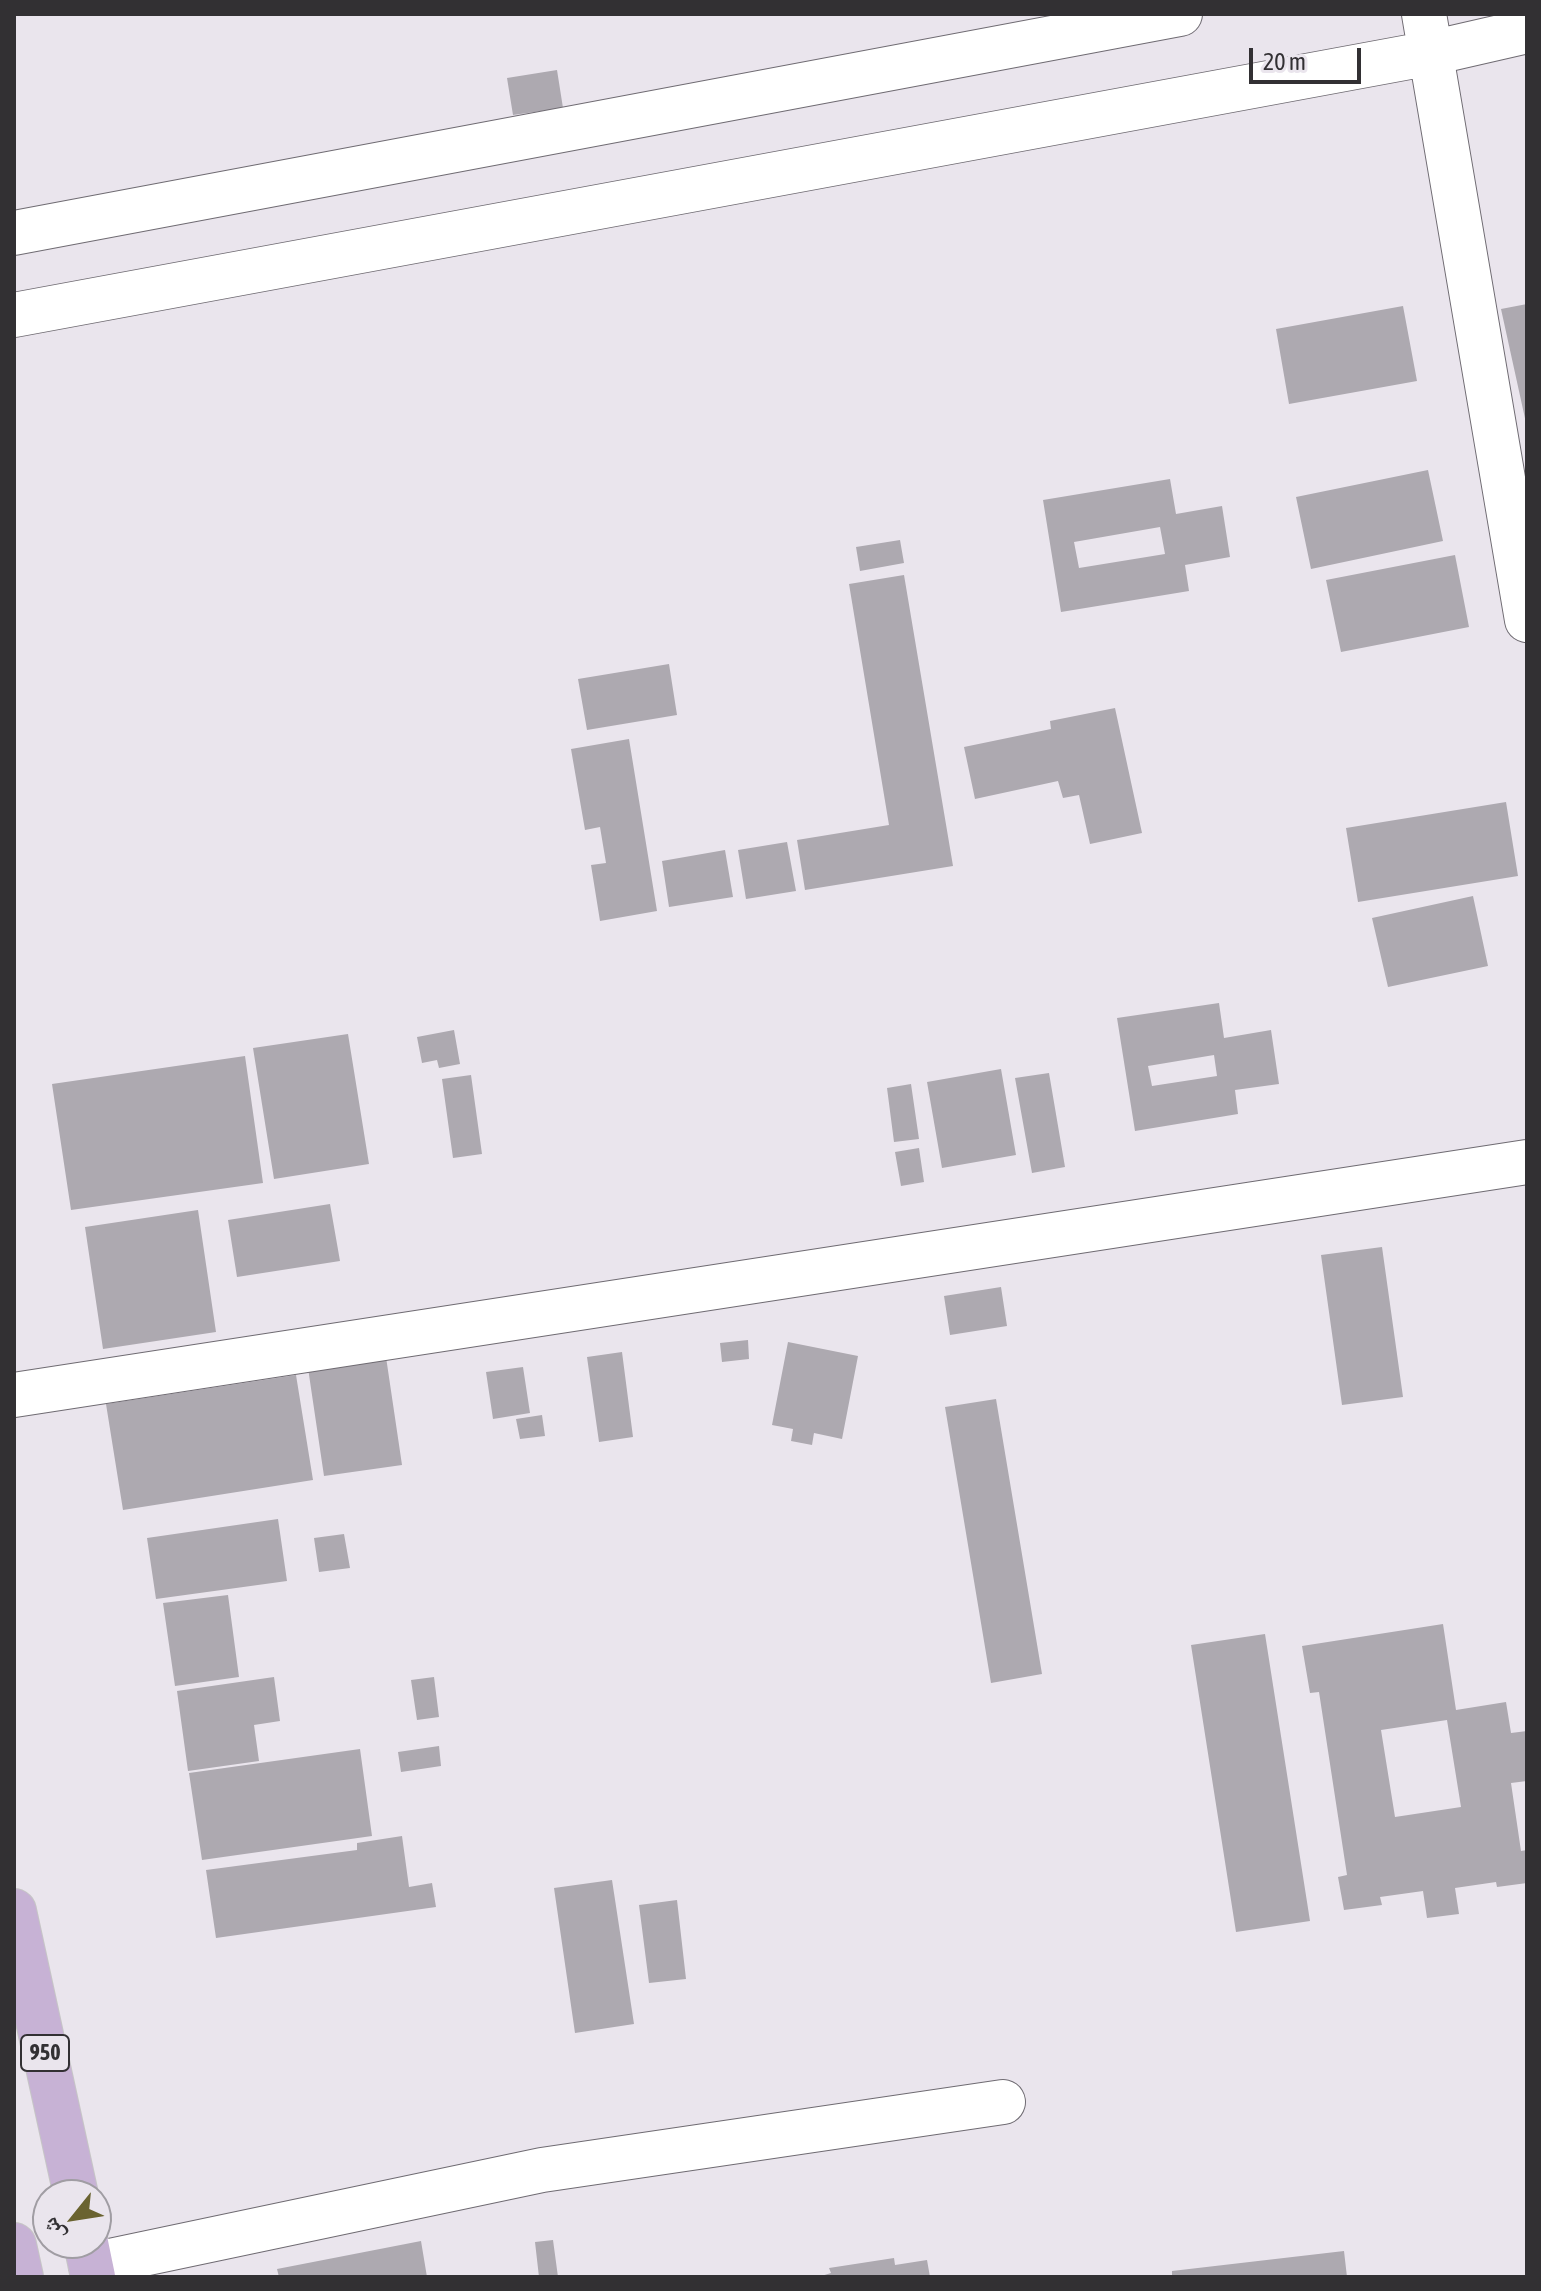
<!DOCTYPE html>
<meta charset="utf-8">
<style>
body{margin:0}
#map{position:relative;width:1541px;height:2291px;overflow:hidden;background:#eae5ed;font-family:"Asap Condensed","Noto Naskh Arabic",sans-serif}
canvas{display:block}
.frame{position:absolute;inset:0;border:16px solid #323033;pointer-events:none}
.north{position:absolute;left:32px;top:2179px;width:80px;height:80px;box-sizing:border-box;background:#eae5ed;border:2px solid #a09da3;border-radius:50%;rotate:240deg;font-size:22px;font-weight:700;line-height:32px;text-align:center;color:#323033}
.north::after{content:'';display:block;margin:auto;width:28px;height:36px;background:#6a6330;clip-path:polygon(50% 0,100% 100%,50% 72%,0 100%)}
.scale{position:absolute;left:1249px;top:48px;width:112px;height:36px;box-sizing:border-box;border:4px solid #323033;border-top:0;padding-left:10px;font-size:24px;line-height:28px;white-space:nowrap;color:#323033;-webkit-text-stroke:6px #eae5ed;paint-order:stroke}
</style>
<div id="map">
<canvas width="1541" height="2291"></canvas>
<div class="frame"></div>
<div class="north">ش</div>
<div class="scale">20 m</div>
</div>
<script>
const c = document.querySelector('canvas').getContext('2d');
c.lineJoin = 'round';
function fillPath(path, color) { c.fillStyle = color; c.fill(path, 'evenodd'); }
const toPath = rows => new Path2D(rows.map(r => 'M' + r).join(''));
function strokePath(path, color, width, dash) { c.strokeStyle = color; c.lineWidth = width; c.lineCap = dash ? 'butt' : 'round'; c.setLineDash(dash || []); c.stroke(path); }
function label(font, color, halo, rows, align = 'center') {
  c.font = font + ' "Asap Condensed",sans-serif'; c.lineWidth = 6; c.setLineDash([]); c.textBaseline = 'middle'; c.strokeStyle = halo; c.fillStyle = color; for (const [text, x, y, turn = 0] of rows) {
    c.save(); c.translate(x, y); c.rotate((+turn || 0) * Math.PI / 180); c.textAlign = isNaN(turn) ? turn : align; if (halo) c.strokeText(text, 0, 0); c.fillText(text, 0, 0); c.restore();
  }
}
fillPath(toPath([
 [557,70,563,108,513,115,507,78],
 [1527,304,1527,422,1526,423,1501,309],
 [1403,306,1417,381,1289,404,1276,329],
 [1428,470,1443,541,1311,569,1296,497],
 [1170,479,1176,514,1222,506,1230,557,1185,565,1189,591,1061,612,1043,500],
 [1160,527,1165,554,1079,568,1074,542],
 [900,540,904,563,860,571,856,547],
 [1455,555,1469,627,1341,652,1326,580],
 [904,575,953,866,805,890,797,840,889,825,849,584],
 [669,664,677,715,587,730,578,679],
 [1115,708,1142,833,1090,844,1079,795,1063,798,1058,781,975,799,964,747,1051,729,1050,721],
 [629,739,657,911,600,921,591,865,606,863,600,827,585,830,571,749],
 [1506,802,1518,876,1358,902,1346,828],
 [787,842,796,891,746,899,738,850],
 [725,850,733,897,669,907,662,861],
 [1473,896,1488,966,1388,987,1372,918],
 [1219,1003,1224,1038,1271,1030,1279,1084,1235,1090,1238,1114,1135,1131,1117,1018],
 [1214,1055,1217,1076,1152,1086,1148,1066],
 [454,1030,460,1064,439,1068,437,1060,422,1063,417,1037],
 [348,1034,369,1164,274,1179,253,1048],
 [245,1056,263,1183,71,1210,52,1084],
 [1001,1069,1016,1155,942,1168,927,1082],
 [1049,1073,1065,1167,1032,1173,1015,1078],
 [471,1075,482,1154,453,1158,442,1079],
 [911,1084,919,1139,894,1142,887,1088],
 [919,1148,924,1182,901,1186,895,1152],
 [330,1204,340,1261,237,1277,228,1220],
 [198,1210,216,1332,103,1349,85,1227],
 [1382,1247,1403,1397,1342,1405,1321,1255],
 [1001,1287,1007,1326,950,1335,944,1296],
 [748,1340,749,1359,722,1362,720,1343],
 [788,1342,858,1356,842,1439,814,1433,812,1445,791,1441,793,1429,772,1425],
 [622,1352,633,1437,599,1442,587,1357],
 [386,1357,402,1465,324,1476,308,1368],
 [523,1367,530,1413,493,1419,486,1372],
 [296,1375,313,1480,123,1510,106,1404],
 [996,1399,1042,1674,991,1683,945,1407],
 [542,1415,545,1436,520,1439,516,1419],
 [278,1519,287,1581,156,1599,147,1538],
 [344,1534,350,1568,319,1572,314,1538],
 [228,1595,239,1677,175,1686,163,1603],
 [1443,1624,1456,1710,1506,1702,1511,1733,1527,1731,1527,1781,1511,1783,1521,1851,1527,1850,1527,1883,1497,1887,1496,1882,1455,1888,1459,1914,1427,1918,1423,1891,1380,1897,1382,1905,1344,1910,1338,1877,1347,1875,1319,1692,1310,1693,1302,1646],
 [1447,1720,1461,1807,1395,1817,1381,1730],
 [1265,1634,1310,1921,1236,1932,1191,1645],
 [274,1677,280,1721,254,1725,259,1761,188,1771,177,1691],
 [434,1677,439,1717,417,1720,411,1680],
 [439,1746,441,1766,401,1772,398,1752],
 [360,1749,372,1836,202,1860,189,1773],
 [402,1836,409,1887,432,1883,436,1907,216,1938,206,1870,357,1850,357,1843],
 [612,1880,634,2024,575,2033,554,1888],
 [677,1900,686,1979,649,1983,639,1905],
 [553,2240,558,2277,539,2277,535,2242],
 [421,2241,427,2277,279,2277,277,2269],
 [1344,2251,1347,2277,1172,2277,1172,2271],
 [894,2258,895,2265,927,2260,930,2277,818,2277,831,2273,829,2268]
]), '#ada9b0');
const minor = toPath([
 [1424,14,1527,620],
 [14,233,1180,14],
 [14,315,1431,53,1527,31],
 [14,1395,1527,1162],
 [91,2265,542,2170,1003,2102]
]);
const primary = toPath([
 [14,1911,76,2195],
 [86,2243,93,2277],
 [14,2245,21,2277]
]);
strokePath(minor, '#6f6b72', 46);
strokePath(primary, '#c6c5c6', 46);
strokePath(minor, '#fff', 44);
strokePath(primary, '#c7b2d5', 44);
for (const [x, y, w] of [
 [45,2053,48]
]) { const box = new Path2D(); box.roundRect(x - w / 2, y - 18, w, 36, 6); c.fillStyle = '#eae5ed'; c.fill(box); strokePath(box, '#323033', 2); }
label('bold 22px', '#323033', null, [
 ["950",45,2053]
]);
</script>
